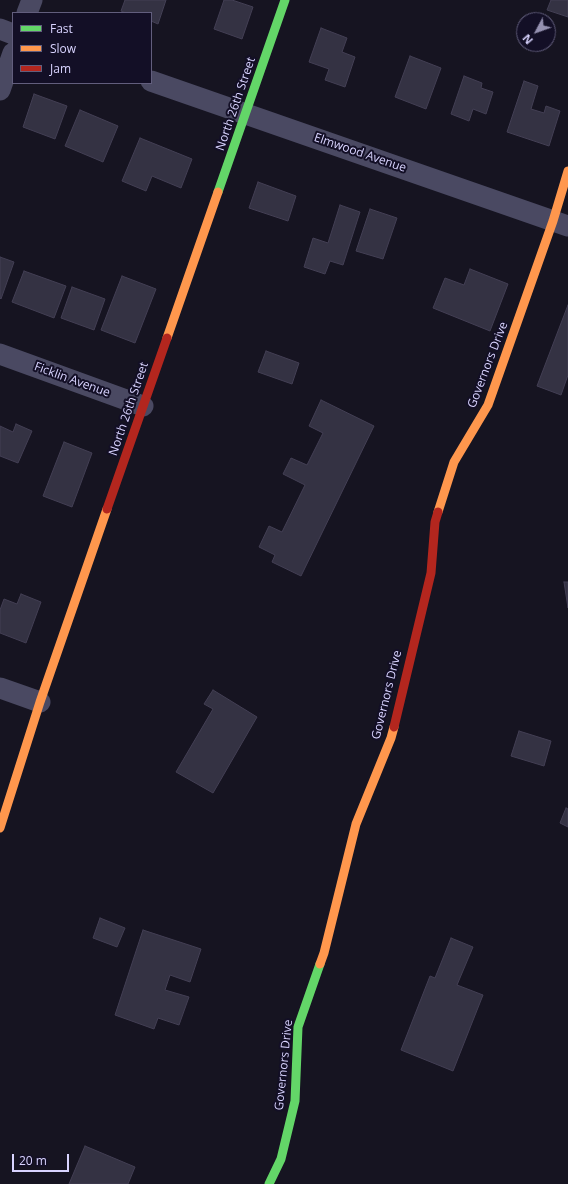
<!DOCTYPE html>
<style>
body{margin:0}
#map{position:relative;width:568px;height:1184px;overflow:hidden;background:#161421;font-family:"Open Sans",sans-serif}
canvas{display:block}
.legend{position:absolute;left:12px;top:12px;width:140px;height:72px;box-sizing:border-box;background:#130f26;border:1px solid #625e7d;margin:0;padding:5px 7px;list-style:none;font-size:12px;color:#d9d4ff}
.legend li{display:flex;align-items:center;gap:8px;height:20px}
.legend b{width:20px;border:1px solid #625e7d}
.north{position:absolute;left:516px;top:12px;width:40px;height:40px;box-sizing:border-box;background:#130f26;border:1px solid #625e7d;border-radius:50%;rotate:229deg;font-size:11px;font-weight:700;line-height:16px;text-align:center;color:#d9d4ff}
.north::after{content:'';display:block;margin:auto;width:14px;height:18px;background:#9591b1;clip-path:polygon(50% 0,100% 100%,50% 72%,0 100%)}
.scale{position:absolute;left:12px;top:1154px;width:57px;height:18px;box-sizing:border-box;border:2px solid #d9d4ff;border-top:0;padding-left:5px;font-size:12px;line-height:14px;white-space:nowrap;color:#d9d4ff;-webkit-text-stroke:3px #130f26;paint-order:stroke}
</style>
<div id="map">
<canvas width="568" height="1184"></canvas>
<ul class="legend">
<li><b style="height:5px;background:#63d668"></b>Fast</li>
<li><b style="height:5px;background:#ff974d"></b>Slow</li>
<li><b style="height:5px;background:#b3261e"></b>Jam</li>
</ul>
<div class="north">N</div>
<div class="scale">20 m</div>
</div>
<script>
const c = document.querySelector('canvas').getContext('2d');
c.lineJoin = 'round';
function fillPath(path, color) { c.fillStyle = color; c.fill(path, 'evenodd'); }
const toPath = rows => new Path2D(rows.map(r => 'M' + r).join(''));
function strokePath(path, color, width, dash) { c.strokeStyle = color; c.lineWidth = width; c.lineCap = dash ? 'butt' : 'round'; c.setLineDash(dash || []); c.stroke(path); }
function label(font, color, halo, rows, align = 'center') {
  c.font = font + ' "Open Sans",sans-serif'; c.lineWidth = 4; c.setLineDash([]); c.textBaseline = 'middle'; c.strokeStyle = halo; c.fillStyle = color; for (const [text, x, y, turn = 0] of rows) {
    c.save(); c.translate(x, y); c.rotate((+turn || 0) * Math.PI / 180); c.textAlign = isNaN(turn) ? turn : align; if (halo) c.strokeText(text, 0, 0); c.fillText(text, 0, 0); c.restore();
  }
}
const building = toPath([
 [125,0,166,0,158,24,151,21,151,13,126,13,121,11,125,0],
 [224,0,232,0,253,7,242,39,214,29,224,0],
 [551,0,568,0,568,17,547,10,551,0],
 [321,28,347,38,342,52,355,57,345,87,325,80,329,69,309,62,321,28],
 [410,56,441,68,426,109,395,97,410,56],
 [464,76,482,83,481,88,493,92,486,114,473,109,469,121,451,114,464,76],
 [524,81,538,86,531,109,544,113,546,106,560,111,549,146,507,132,524,81],
 [34,94,67,106,55,139,23,127,34,94],
 [80,110,118,126,103,162,65,146,80,110],
 [140,138,192,159,181,188,152,176,146,191,122,181,140,138],
 [258,182,296,196,288,221,249,208,258,182],
 [340,205,360,212,343,265,330,261,325,274,304,267,313,238,328,243,340,205],
 [370,209,397,218,383,259,356,251,370,209],
 [0,257,14,262,1,299,0,298,0,257],
 [470,269,508,284,490,331,433,308,445,278,464,285,470,269],
 [24,271,66,286,54,318,12,302,24,271],
 [122,276,156,289,135,343,101,330,122,276],
 [72,287,105,299,94,330,61,318,72,287],
 [568,305,568,375,561,395,537,386,568,305],
 [266,351,299,363,292,384,258,372,266,351],
 [321,400,374,426,301,576,272,562,275,555,259,547,269,526,282,532,305,485,283,474,291,458,307,465,323,433,309,426,321,400],
 [16,424,32,431,18,463,0,456,0,426,13,432,16,424],
 [64,442,92,453,72,507,43,496,64,442],
 [564,582,568,582,568,608,564,582],
 [21,594,41,602,26,643,0,633,0,610,4,599,17,604,21,594],
 [213,690,257,717,213,793,176,772,213,709,204,704,213,690],
 [519,731,551,741,544,766,511,756,519,731],
 [566,808,568,809,568,827,560,823,566,808],
 [100,918,125,928,117,947,93,938,100,918],
 [143,930,201,949,190,982,170,975,165,990,189,997,179,1025,158,1018,154,1029,115,1015,143,930],
 [451,938,473,947,457,985,483,995,453,1071,401,1050,430,976,435,978,451,938],
 [85,1146,135,1167,128,1184,69,1184,85,1146]
]);
fillPath(building, '#343243');
strokePath(building, '#433f54', 1);
strokePath(toPath([
 [27,13,32,0],
 [0,29,13,34],
 [151,81,568,226],
 [0,90,13,53],
 [0,354,143,406],
 [0,688,40,702]
]), '#4a4962', 21);
strokePath(toPath([
 [218,192,285,0],
 [269,1184,281,1159,295,1101,298,1027,320,964]
]), '#63d668', 9);
strokePath(toPath([
 [167,338,218,192],
 [438,512,454,462,488,405,553,221,568,171],
 [0,828,40,702,107,509],
 [320,964,324,953,356,824,391,738,394,727]
]), '#ff974d', 9);
strokePath(toPath([
 [107,509,167,338],
 [394,727,431,573,435,522,438,512]
]), '#b3261e', 9);
label('12px', '#d9d4ff', '#130f26', [
 ["North 26th Street",236,104,-71],
 ["Elmwood Avenue",360,153,19],
 ["Governors Drive",488,365,-69],
 ["Ficklin Avenue",72,380,20],
 ["North 26th Street",129,409,-71],
 ["Governors Drive",387,695,-76],
 ["Governors Drive",284,1065,-84]
]);
</script>
